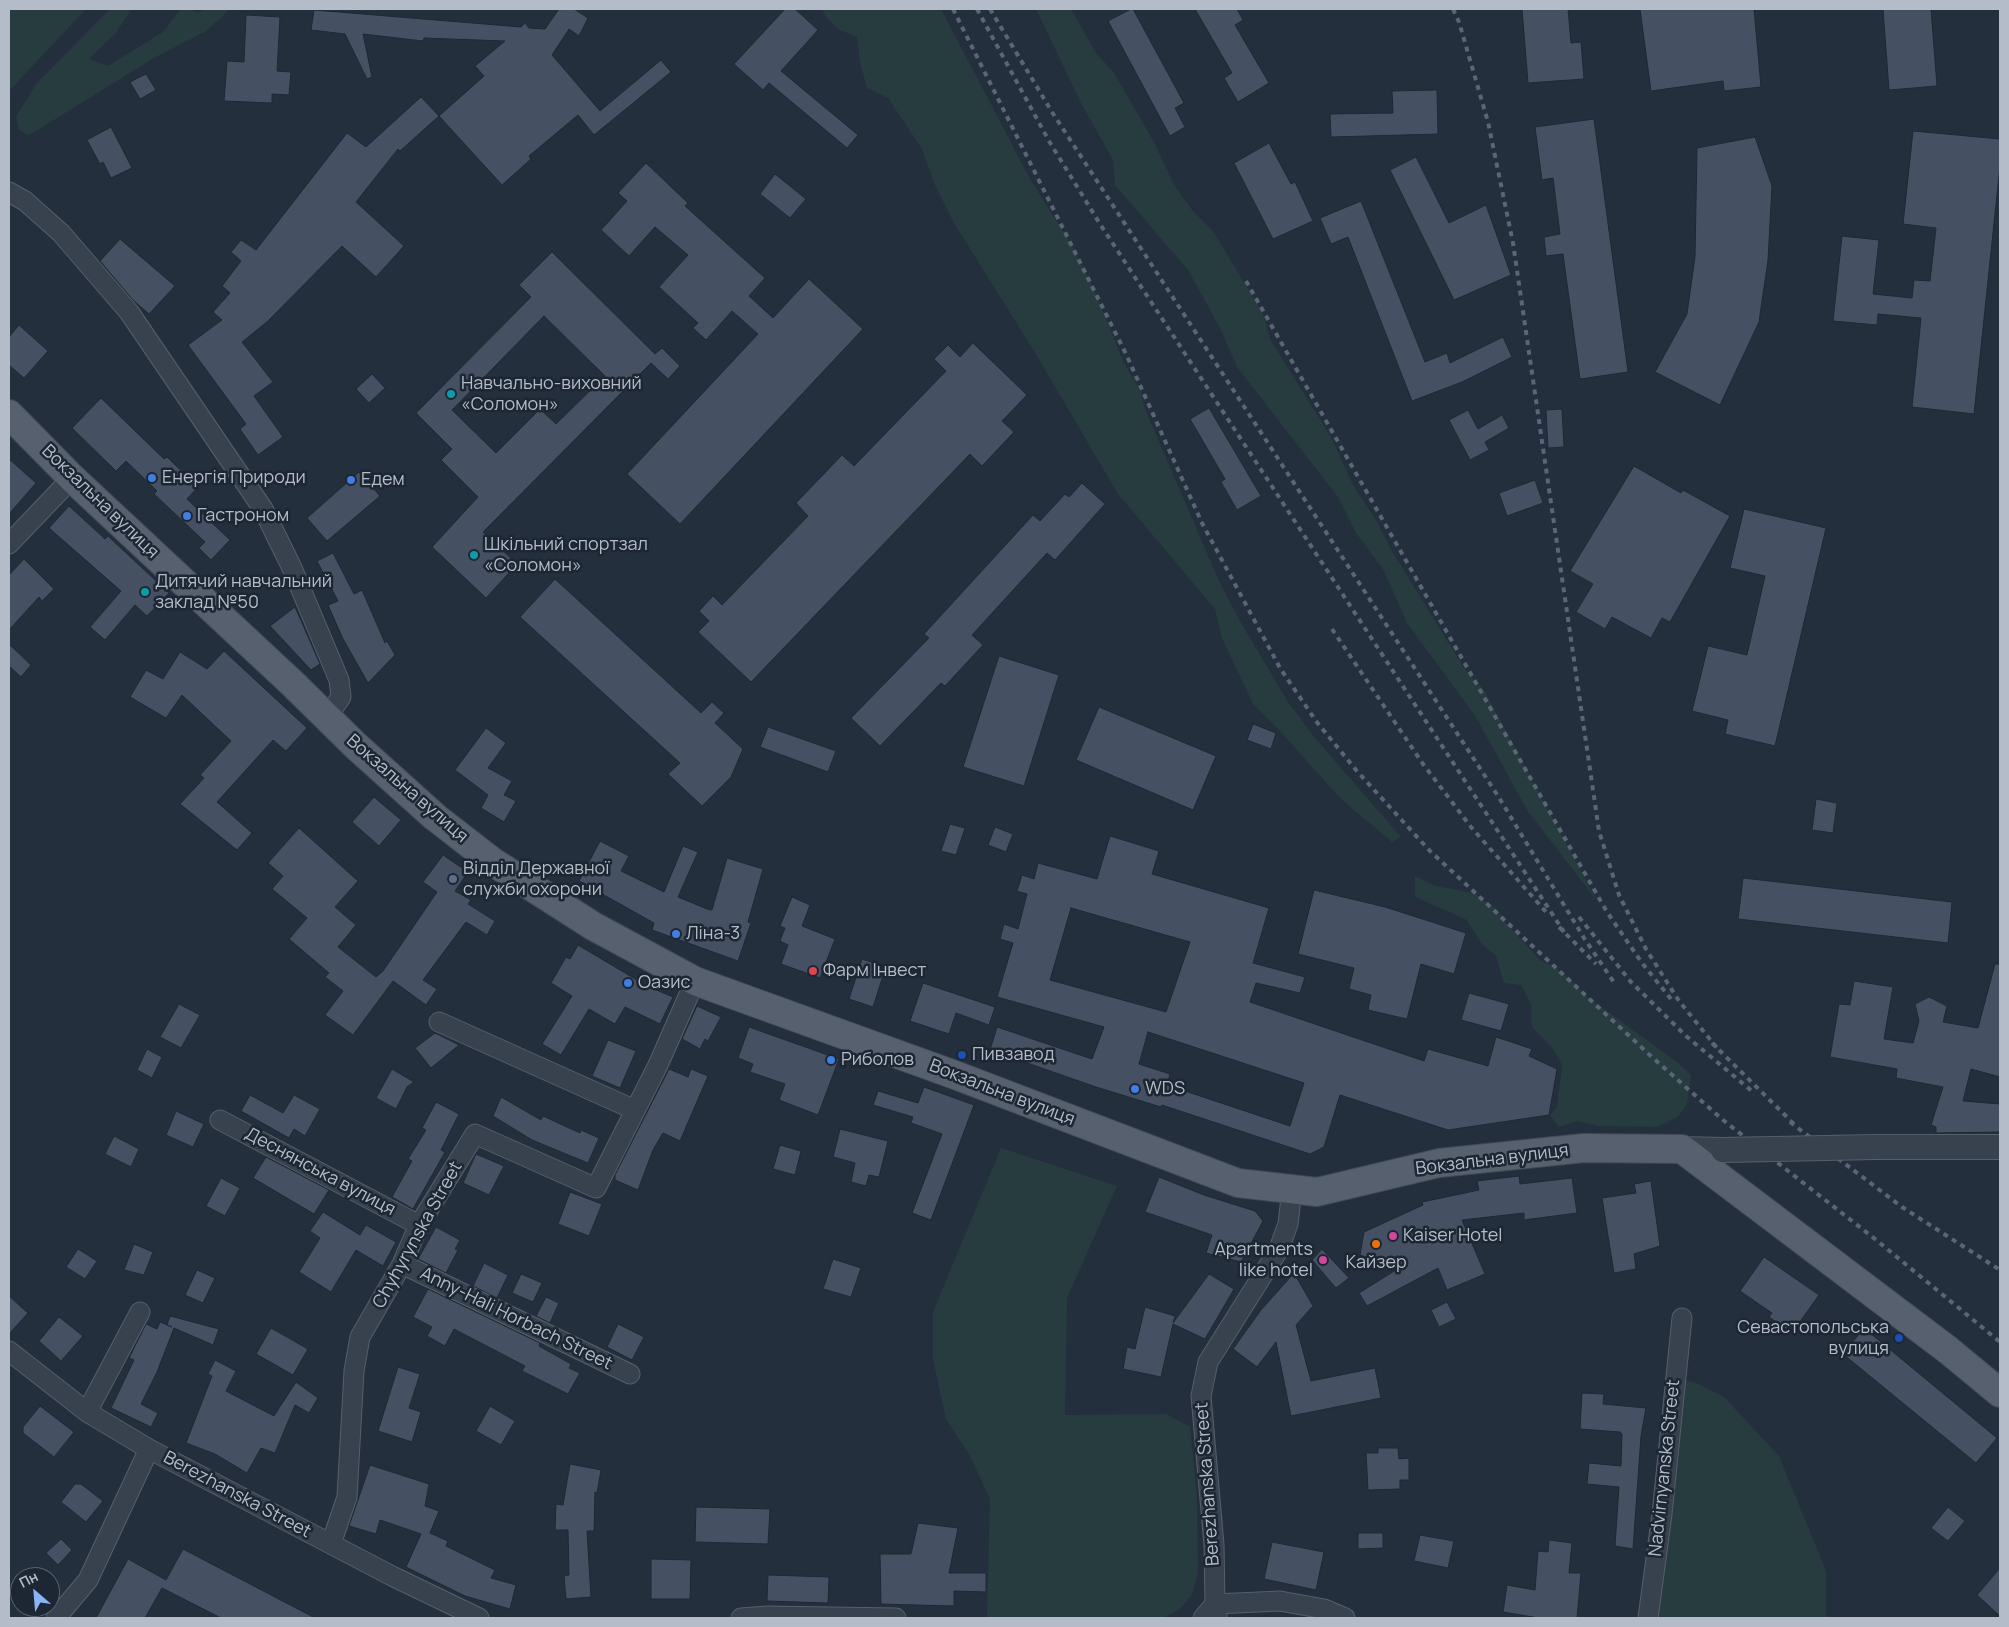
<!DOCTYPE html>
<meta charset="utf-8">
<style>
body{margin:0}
#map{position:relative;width:2009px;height:1627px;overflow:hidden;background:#242f3e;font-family:Manrope,sans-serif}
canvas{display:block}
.frame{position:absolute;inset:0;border:10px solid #b4bcc9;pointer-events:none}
.north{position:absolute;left:10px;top:1567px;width:50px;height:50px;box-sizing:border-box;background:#1d2633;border:1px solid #59626f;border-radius:50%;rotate:333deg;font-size:14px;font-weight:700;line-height:20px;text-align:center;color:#b4bcc9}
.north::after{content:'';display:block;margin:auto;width:18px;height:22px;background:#8ab4f8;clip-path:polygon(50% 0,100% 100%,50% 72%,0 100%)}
</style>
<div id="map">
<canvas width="2009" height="1627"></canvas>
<div class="frame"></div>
<div class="north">Пн</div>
</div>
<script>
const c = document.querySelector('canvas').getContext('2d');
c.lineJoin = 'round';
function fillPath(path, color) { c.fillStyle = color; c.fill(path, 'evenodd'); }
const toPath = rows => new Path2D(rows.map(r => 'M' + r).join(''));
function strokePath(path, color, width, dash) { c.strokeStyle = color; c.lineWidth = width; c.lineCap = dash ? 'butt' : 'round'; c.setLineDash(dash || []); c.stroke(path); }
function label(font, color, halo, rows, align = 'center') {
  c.font = font + ' Manrope,sans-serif'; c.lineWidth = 5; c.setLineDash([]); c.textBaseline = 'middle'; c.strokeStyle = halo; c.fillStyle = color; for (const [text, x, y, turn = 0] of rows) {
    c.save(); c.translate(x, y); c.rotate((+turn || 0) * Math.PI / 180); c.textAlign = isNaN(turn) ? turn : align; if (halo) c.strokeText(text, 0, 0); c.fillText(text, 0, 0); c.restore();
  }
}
fillPath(toPath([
 [9,9,86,9,9,91],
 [110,9,131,10,115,34,89,59,108,66,163,32,181,9,190,9,198,13,204,9,230,9,206,31,154,58,41,128,28,135,19,130,16,117,36,84],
 [822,9,941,9,1029,177,1074,249,1092,285,1124,363,1141,392,1145,409,1219,581,1240,621,1288,702,1315,738,1401,837,1392,842,1341,799,1279,730,1253,704,1222,638,1215,609,1118,494,1034,351,954,223,935,185,922,149,888,98,867,88,860,62,857,37,840,30,826,17],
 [1036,9,1071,9,1096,53,1114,73,1154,142,1174,185,1192,210,1213,231,1263,314,1270,339,1331,437,1354,487,1376,520,1392,551,1464,668,1484,690,1597,901,1527,810,1476,717,1407,623,1383,569,1356,533,1338,497,1237,367,1221,330,1188,270,1115,185,1113,160,1082,105],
 [1415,876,1436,886,1474,893,1498,910,1505,922,1540,960,1562,972,1589,998,1677,1062,1691,1075,1687,1104,1678,1117,1657,1127,1598,1126,1577,1121,1559,1127,1550,1115,1557,1107,1562,1065,1554,1050,1532,1027,1531,1004,1521,985,1504,983,1496,956,1481,943,1467,920,1415,897],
 [1001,1148,1117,1186,1067,1298,1065,1415,1166,1414,1190,1427,1197,1495,1198,1572,1192,1595,1179,1610,1163,1618,987,1618,990,1499,969,1454,946,1419,933,1360,933,1312],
 [1677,1380,1694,1382,1724,1397,1779,1456,1826,1571,1826,1618,1659,1618,1660,1573]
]), '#263c3f');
const building = toPath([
 [559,9,574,9,588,18,579,36,569,29,552,55,600,111,661,60,671,72,594,135,578,115,529,156,531,159,502,185,439,116,484,76,475,66,505,41,424,38,423,41,363,34,372,77,367,79,345,34,311,30,314,10,521,27,525,23,529,28,545,29,559,9],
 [785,9,795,9,818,30,781,71,858,135,847,148,769,83,763,90,734,64,785,9],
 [1131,9,1133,9,1184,103,1175,108,1185,127,1170,136,1108,21,1131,9],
 [1195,9,1237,9,1243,20,1235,25,1269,83,1238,102,1224,78,1232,73,1195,9],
 [1522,9,1568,9,1571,43,1581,42,1584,79,1528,83,1522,9],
 [1640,9,1754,9,1761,87,1724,91,1723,81,1651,91,1640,9],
 [1883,9,1931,9,1937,86,1889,90,1883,9],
 [246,15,280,17,277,71,291,72,289,95,272,94,272,103,224,101,227,61,244,62,246,15],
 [146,74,156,90,140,99,130,82,146,74],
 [1437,90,1438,134,1331,137,1330,114,1393,113,1392,91,1437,90],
 [421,97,439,116,400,151,398,149,356,202,404,246,376,277,342,246,268,321,242,342,273,382,254,396,283,437,258,455,240,429,246,424,188,345,222,320,213,312,230,293,222,286,241,261,231,252,241,240,256,250,347,133,366,147,421,97],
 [1594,119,1628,372,1580,379,1563,254,1546,256,1544,237,1560,234,1553,178,1542,180,1535,127,1594,119],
 [111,127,132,168,111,178,103,162,100,164,87,140,111,127],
 [1913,131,2000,139,2000,166,1974,414,1912,407,1921,318,1878,314,1877,325,1833,321,1842,236,1879,240,1873,294,1912,298,1914,280,1930,281,1936,228,1903,224,1913,131],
 [1755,137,1772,186,1768,260,1759,322,1720,405,1655,372,1687,314,1695,257,1697,148,1755,137],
 [1269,143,1291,184,1295,182,1313,221,1273,239,1234,163,1269,143],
 [1416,157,1449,223,1486,205,1511,275,1454,300,1390,170,1416,157],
 [646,163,688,203,685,206,765,278,749,296,773,318,809,279,863,329,680,524,627,474,758,334,732,311,706,340,693,328,698,323,659,287,688,255,655,227,629,256,601,230,627,201,618,193,646,163],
 [775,174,806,199,790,218,760,194,775,174],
 [1361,201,1425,362,1447,353,1450,363,1503,337,1512,357,1462,382,1412,401,1348,237,1331,244,1320,218,1361,201],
 [120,239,175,286,149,314,133,300,100,261,120,239],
 [552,252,655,354,662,348,680,366,668,379,651,363,483,532,517,564,486,598,432,547,478,497,441,460,452,449,416,413,531,297,519,285,552,252],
 [544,316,605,376,556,424,540,409,496,453,452,410,544,316],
 [19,325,48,351,24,378,9,365,9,337,19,325],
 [973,343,1027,395,1002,421,1014,432,982,466,970,454,751,682,698,632,709,621,699,611,713,596,722,605,808,516,796,503,842,455,854,466,946,371,934,359,948,345,960,357,973,343],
 [372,374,385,388,369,403,356,389,372,374],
 [101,398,164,459,167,457,198,487,187,499,230,540,211,560,199,548,205,542,154,494,157,491,126,461,116,471,72,428,101,398],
 [1209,408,1261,496,1237,510,1221,482,1225,479,1190,419,1209,408],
 [1562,409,1564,447,1548,448,1546,410,1562,409],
 [1468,410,1478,429,1502,415,1509,428,1485,442,1489,450,1470,460,1449,420,1468,410],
 [9,459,36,483,9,514,9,459],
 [1634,466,1681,493,1683,490,1730,516,1670,622,1662,618,1651,638,1612,617,1605,629,1576,612,1593,584,1570,571,1634,466],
 [359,472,380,496,327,541,307,518,359,472],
 [1535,480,1543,503,1507,516,1499,493,1535,480],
 [1082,483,1105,504,1055,560,1047,553,972,635,983,645,945,686,941,683,880,746,851,718,929,638,924,634,1033,515,1040,521,1065,494,1069,497,1082,483],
 [69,506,105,539,108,536,169,593,147,616,135,605,105,640,90,627,121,591,49,528,69,506],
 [1744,509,1826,528,1775,746,1725,734,1728,720,1692,711,1708,646,1747,655,1765,576,1730,568,1744,509],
 [333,553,354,594,362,590,385,643,387,641,395,655,368,683,343,639,328,605,338,601,317,561,333,553],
 [24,559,54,589,42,601,39,597,9,630,9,575,24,559],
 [555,579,701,713,712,702,724,713,715,723,743,749,731,777,702,806,668,774,680,763,520,617,555,579],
 [295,607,320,664,311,670,270,626,295,607],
 [9,644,31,665,21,677,9,666,9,644],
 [224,651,307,728,286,751,273,740,217,802,252,833,237,850,180,804,204,778,200,775,231,741,182,695,166,718,130,697,146,670,163,679,180,652,207,669,224,651],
 [999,656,1059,675,1024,786,963,767,999,656],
 [1099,707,1216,756,1193,810,1076,760,1099,707],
 [1253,724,1276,733,1271,749,1247,740,1253,724],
 [768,727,836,751,828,772,760,747,768,727],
 [486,728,506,743,488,768,512,781,504,795,516,801,504,822,481,808,488,795,455,770,486,728],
 [374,797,401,820,379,846,352,822,374,797],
 [1816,799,1837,803,1833,833,1812,830,1816,799],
 [950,824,965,828,956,855,941,851,950,824],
 [995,827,1013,834,1006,852,988,845,995,827],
 [299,828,358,881,335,907,356,925,338,947,376,977,383,971,437,892,423,882,443,855,468,872,455,891,471,900,468,904,495,921,487,935,466,922,423,980,437,989,426,1005,393,981,353,1035,325,1015,343,991,325,977,329,973,289,939,307,918,272,889,283,876,268,863,299,828],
 [1110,836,1159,851,1152,874,1269,908,1253,963,1305,977,1300,993,1256,983,1250,1002,1424,1061,1428,1049,1488,1066,1496,1037,1532,1049,1529,1056,1557,1069,1549,1115,1448,1130,1340,1095,1324,1147,1310,1154,1162,1105,1161,1107,1096,1087,990,1050,997,1027,1092,1059,1104,1027,997,997,1013,943,1000,939,1004,924,1018,929,1027,894,1017,891,1022,875,1034,879,1038,863,1097,879,1110,836],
 [1071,908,1190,942,1166,1012,1050,980,1071,908],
 [1148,1032,1304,1083,1290,1126,1167,1085,1170,1074,1139,1064,1148,1032],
 [600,841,629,856,621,871,664,892,683,846,698,852,678,897,707,909,712,910,727,858,763,869,748,922,751,923,738,961,652,930,654,923,579,881,600,841],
 [1743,878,1952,902,1948,943,1738,919,1743,878],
 [1314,890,1385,907,1466,933,1454,974,1421,964,1407,1019,1368,1010,1371,995,1349,989,1354,968,1298,954,1314,890],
 [792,897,810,905,802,926,835,939,820,978,781,964,788,945,780,941,785,928,780,926,792,897],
 [578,945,647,986,673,997,660,1024,625,1007,615,1024,589,1009,561,1055,542,1044,572,996,551,983,566,957,570,959,578,945],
 [862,959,877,964,874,973,883,976,873,1007,849,999,862,959],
 [1995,964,2000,964,2000,1077,1971,1069,1963,1101,2000,1104,2000,1132,1936,1133,1936,1127,1931,1125,1943,1087,1896,1078,1897,1069,1830,1057,1839,1004,1850,1005,1854,981,1893,987,1884,1039,1913,1043,1919,1021,1915,1004,1929,997,1947,1006,1943,1022,1978,1028,1995,964],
 [923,983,995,1007,989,1025,956,1013,949,1034,910,1021,923,983],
 [1469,993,1509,1004,1501,1031,1461,1020,1469,993],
 [179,1004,200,1015,181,1048,160,1037,179,1004],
 [697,1006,721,1017,708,1041,705,1039,700,1049,682,1039,697,1006],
 [749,1027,839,1059,818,1115,779,1100,785,1084,750,1072,753,1064,738,1058,749,1027],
 [435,1033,459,1045,431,1068,415,1048,435,1033],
 [608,1040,636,1051,620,1088,592,1076,608,1040],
 [147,1049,162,1057,152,1078,137,1070,147,1049],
 [392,1069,414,1082,407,1087,396,1109,376,1098,392,1069],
 [669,1069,688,1077,691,1069,708,1076,680,1141,663,1133,653,1150,638,1190,615,1180,615,1175,669,1069],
 [924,1087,974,1105,931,1220,912,1213,942,1134,911,1123,913,1117,873,1105,878,1091,918,1103,924,1087],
 [250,1095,283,1113,294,1095,320,1109,305,1136,294,1129,289,1138,241,1111,250,1095],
 [501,1097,541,1120,543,1116,580,1133,581,1130,599,1138,588,1163,532,1140,493,1116,501,1097],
 [436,1102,459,1114,441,1150,445,1152,413,1209,392,1197,412,1161,408,1159,426,1130,422,1128,436,1102],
 [176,1111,204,1124,193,1147,166,1135,176,1111],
 [840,1129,888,1141,879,1177,869,1175,866,1186,851,1182,855,1163,833,1157,840,1129],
 [114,1136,139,1149,131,1167,105,1154,114,1136],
 [780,1145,801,1151,795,1175,773,1169,780,1145],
 [476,1154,504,1166,489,1195,463,1183,476,1154],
 [266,1157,329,1190,314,1214,253,1178,266,1157],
 [1519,1176,1520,1184,1572,1178,1577,1213,1524,1220,1524,1213,1462,1220,1485,1274,1447,1290,1438,1268,1367,1306,1359,1293,1399,1268,1360,1255,1364,1232,1423,1205,1422,1202,1479,1190,1477,1181,1519,1176],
 [1159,1177,1204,1195,1255,1211,1263,1221,1241,1262,1206,1253,1212,1235,1145,1212,1159,1177],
 [221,1178,240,1188,225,1216,206,1206,221,1178],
 [1651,1181,1660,1246,1634,1254,1636,1269,1614,1273,1602,1198,1636,1193,1634,1184,1651,1181],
 [570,1192,602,1204,589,1236,558,1224,570,1192],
 [323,1212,360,1235,366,1225,396,1242,383,1266,356,1250,331,1292,299,1272,320,1238,310,1231,323,1212],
 [436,1227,460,1240,455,1249,458,1250,446,1273,418,1259,436,1227],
 [134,1244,153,1252,144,1275,124,1270,134,1244],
 [78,1249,97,1261,85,1279,66,1267,78,1249],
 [1322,1249,1349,1278,1336,1288,1312,1260,1322,1249],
 [1764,1257,1819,1295,1792,1333,1769,1317,1772,1313,1740,1291,1764,1257],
 [833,1259,861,1268,851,1297,823,1289,833,1259],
 [484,1263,508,1275,497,1298,473,1286,484,1263],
 [197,1270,215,1278,203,1303,185,1295,197,1270],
 [1294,1273,1313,1306,1296,1325,1311,1381,1375,1368,1381,1398,1291,1416,1276,1342,1257,1367,1233,1349,1261,1310,1294,1273],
 [521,1274,542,1283,533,1302,512,1293,521,1274],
 [1209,1274,1234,1289,1205,1339,1173,1324,1161,1377,1123,1369,1127,1347,1135,1349,1145,1307,1175,1316,1173,1323,1209,1274],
 [428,1289,540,1343,539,1346,571,1364,569,1368,580,1373,568,1394,522,1371,525,1366,454,1329,445,1346,427,1336,432,1327,413,1317,428,1289],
 [9,1296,28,1313,9,1334,9,1296],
 [546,1297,559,1303,550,1323,536,1316,546,1297],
 [1447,1302,1456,1319,1439,1327,1431,1310,1447,1302],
 [170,1316,219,1329,213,1345,174,1328,157,1372,141,1404,158,1413,151,1427,111,1408,134,1360,129,1358,146,1324,157,1329,160,1322,172,1327,167,1325,170,1316],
 [59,1317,83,1336,61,1361,39,1341,59,1317],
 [618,1324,644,1337,632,1360,607,1347,618,1324],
 [271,1328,308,1349,293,1375,256,1354,271,1328],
 [1864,1328,1997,1438,1976,1463,1843,1354,1864,1328],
 [215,1360,236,1371,226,1391,274,1416,296,1382,318,1398,309,1413,295,1405,275,1453,261,1448,247,1473,215,1454,186,1443,212,1376,208,1374,215,1360],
 [398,1367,420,1374,409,1408,421,1412,412,1442,378,1431,398,1367],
 [1582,1393,1604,1394,1603,1404,1646,1408,1641,1436,1633,1549,1615,1546,1619,1487,1587,1484,1589,1463,1621,1466,1622,1434,1620,1432,1580,1429,1582,1393],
 [40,1406,74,1432,54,1457,23,1433,23,1427,40,1406],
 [490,1406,515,1421,501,1445,476,1431,490,1406],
 [1378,1448,1398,1448,1399,1459,1409,1458,1409,1480,1400,1480,1400,1489,1368,1490,1366,1453,1378,1453,1378,1448],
 [570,1464,601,1470,597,1493,595,1492,594,1531,587,1531,591,1597,566,1599,564,1576,569,1575,568,1530,555,1530,556,1504,563,1505,570,1464],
 [370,1465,429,1484,425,1506,439,1511,430,1533,448,1541,446,1546,495,1570,491,1578,516,1585,510,1609,465,1596,406,1567,421,1534,380,1520,376,1534,349,1526,370,1465],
 [75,1484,81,1484,103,1501,86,1522,61,1502,75,1484],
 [696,1507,770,1509,768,1544,695,1542,696,1507],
 [1948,1507,1965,1521,1948,1541,1931,1528,1948,1507],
 [918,1523,958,1528,949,1573,986,1573,986,1592,954,1591,954,1606,881,1604,880,1554,911,1554,918,1523],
 [1358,1533,1383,1533,1383,1548,1358,1549,1358,1533],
 [1420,1535,1454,1541,1448,1568,1414,1561,1420,1535],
 [61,1539,72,1550,58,1565,46,1553,61,1539],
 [1549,1540,1572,1543,1569,1573,1581,1573,1577,1618,1539,1618,1503,1612,1507,1585,1535,1590,1538,1551,1548,1552,1549,1540],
 [1272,1542,1324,1552,1316,1590,1264,1579,1272,1542],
 [183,1549,315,1618,221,1618,162,1588,145,1618,96,1618,128,1559,166,1580,183,1549],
 [651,1559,691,1560,690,1599,651,1599,651,1559],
 [2000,1568,2000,1616,1977,1595,2000,1568],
 [768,1575,829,1577,828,1603,767,1601,768,1575]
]);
fillPath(building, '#455162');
strokePath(building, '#1f2835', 1);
const minor = toPath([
 [9,192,25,201,61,233,129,312,263,509,292,568,339,680,341,697,327,717],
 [9,544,72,478],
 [439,1022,635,1110],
 [220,1120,419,1225],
 [402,1264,630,1374],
 [9,1351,87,1412,149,1449,392,1576,479,1618],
 [87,1412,140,1312],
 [331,1544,347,1497,354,1371,360,1337,402,1264,419,1225,475,1134,596,1188,658,1065,695,981],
 [1217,1615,1215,1604,1280,1601,1324,1609,1345,1618],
 [56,1618,88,1580,149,1449],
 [741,1618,768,1616,896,1618],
 [1203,1618,1215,1604,1214,1545,1201,1396,1208,1362,1279,1249,1288,1224,1292,1189],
 [1648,1618,1662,1514,1682,1318]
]);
const tertiary = toPath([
 [1876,1147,2000,1147],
 [1682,1149,1723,1150]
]);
const primary = toPath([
 [9,414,72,478,293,684,356,746,435,817,493,862,593,926,695,981,955,1075,1238,1183,1317,1192,1439,1163,1584,1148,1682,1149,1948,1350,2000,1393]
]);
strokePath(minor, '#565f6c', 21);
strokePath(tertiary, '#565f6c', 26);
strokePath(primary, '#414a57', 30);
strokePath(minor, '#38414e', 19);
strokePath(tertiary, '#38414e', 24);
strokePath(primary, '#56606e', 28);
strokePath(toPath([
 [953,9,1126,354,1202,523,1280,668,1316,721,1356,770,1429,850,1653,1058,1723,1120,1875,1239,2000,1342],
 [977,9,1049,141,1100,224,1564,932],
 [990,9,1052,112,1498,796,1584,938,1615,984],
 [1453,9,1459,22,1488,122,1513,243,1599,831,1619,895,1646,949,1679,1001,1717,1048],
 [1246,281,1607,912,1642,963,1671,999],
 [1332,629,1423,764,1471,827,1546,912],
 [1579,917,1631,982,1686,1036,1753,1092],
 [1559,927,1596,964],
 [1712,1043,1795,1125],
 [1790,1122,1902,1207,2000,1270]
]), '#5a6575', 4, [5, 5]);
const tertiaryBridge = toPath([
 [1723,1150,1876,1147]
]);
strokePath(tertiaryBridge, '#565f6c', 26, []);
strokePath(tertiaryBridge, '#38414e', 24);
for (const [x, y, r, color] of [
 [451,394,5,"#0f9aa8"],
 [152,478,5,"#3f7fe0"],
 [351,480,5,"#3f7fe0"],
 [187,516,5,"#3f7fe0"],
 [474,555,5,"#0f9aa8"],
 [145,592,5,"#0f9aa8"],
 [453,879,5,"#5c6f8a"],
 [676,934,5,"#3f7fe0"],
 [813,971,5,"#e0444e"],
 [628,983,5,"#3f7fe0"],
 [962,1055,5,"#1a4fb4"],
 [831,1060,5,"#3f7fe0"],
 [1135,1089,5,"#3f7fe0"],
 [1393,1236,5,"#d1479c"],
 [1376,1244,5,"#e8710a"],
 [1323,1260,5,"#d1479c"],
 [1899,1338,5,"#1a4fb4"]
]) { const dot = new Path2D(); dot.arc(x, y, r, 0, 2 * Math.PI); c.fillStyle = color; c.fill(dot); strokePath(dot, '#1d2633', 2); }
label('18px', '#b4bcc9', '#1d2633', [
 ["Навчально-виховний",461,384],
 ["«Соломон»",461,405],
 ["Енергія Природи",162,478],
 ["Едем",361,480],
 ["Гастроном",197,516],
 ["Шкільний спортзал",484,545],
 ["«Соломон»",484,566],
 ["Дитячий навчальний",155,582],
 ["заклад №50",155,603],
 ["Відділ Державної",463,869],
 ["служби охорони",463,890],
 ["Ліна-3",686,934],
 ["Фарм Інвест",823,971],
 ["Оазис",638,983],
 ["Пивзавод",972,1055],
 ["Риболов",841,1060],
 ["WDS",1145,1089],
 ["Kaiser Hotel",1403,1236],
 ["Apartments",1313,1250,"right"],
 ["like hotel",1313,1271,"right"],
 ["Кайзер",1376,1263,"center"],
 ["Севастопольська",1889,1328,"right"],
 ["вулиця",1889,1349,"right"]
], 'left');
label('18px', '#b4bcc9', '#1d2633', [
 ["Вокзальна вулиця",100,502,44],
 ["Вокзальна вулиця",407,789,41],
 ["Вокзальна вулиця",1002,1093,21],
 ["Вокзальна вулиця",1492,1160,-7],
 ["Деснянська вулиця",320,1172,28],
 ["Chyhyrynska Street",418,1235,-61],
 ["Anny-Hali Horbach Street",516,1319,26],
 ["Nadvirnyanska Street",1665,1468,-84],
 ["Berezhanska Street",1208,1484,-94],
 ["Berezhanska Street",237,1495,28]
]);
</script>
